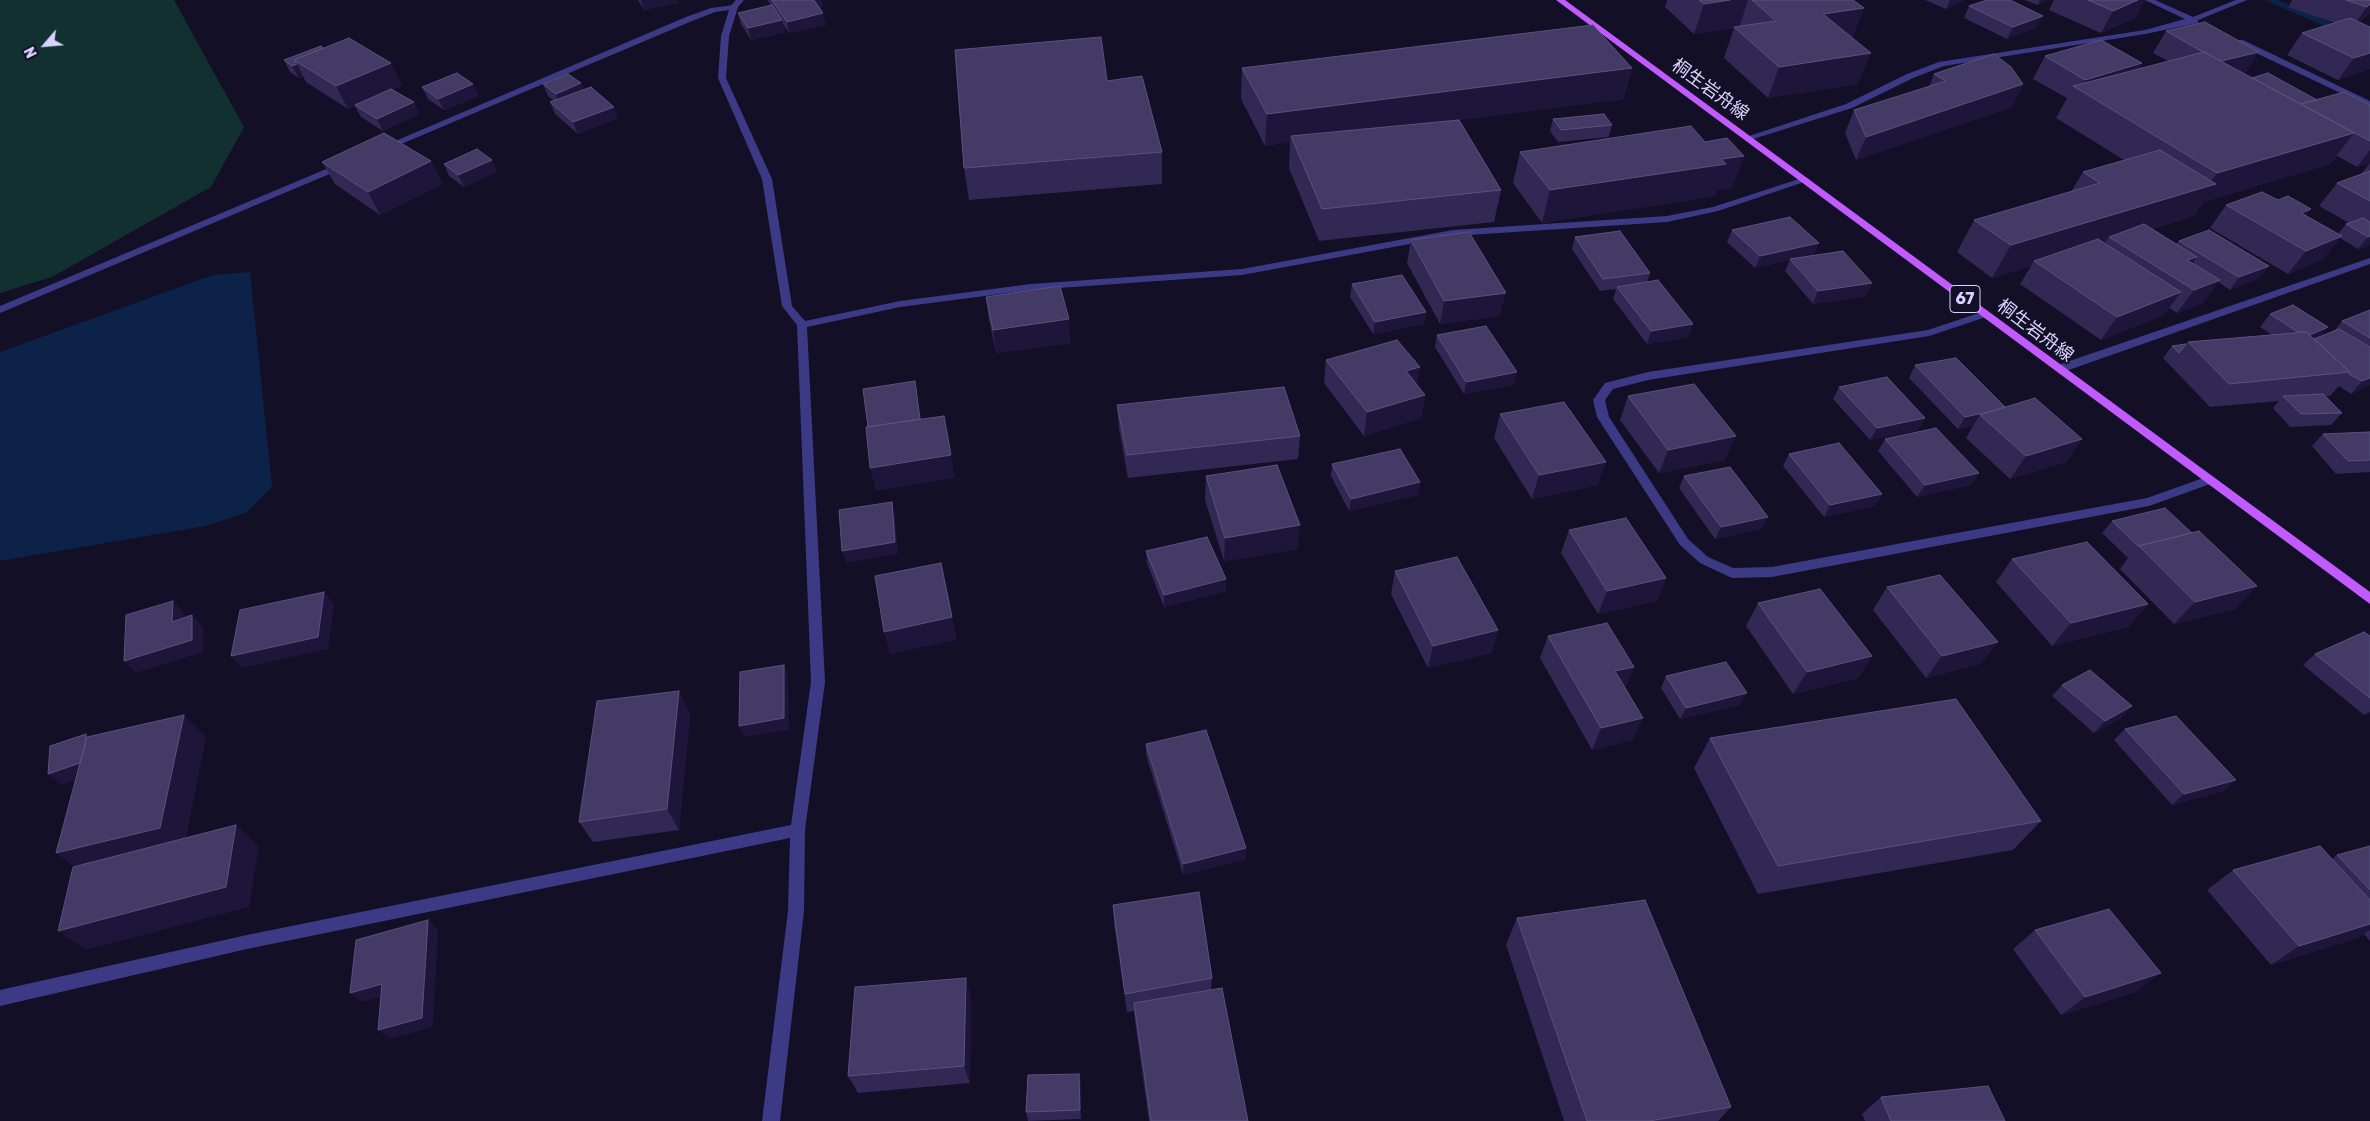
<!DOCTYPE html>
<meta charset="utf-8">
<style>
body{margin:0}
#map{position:relative;width:2370px;height:1121px;overflow:hidden;background:#130f26;font-family:Rubik,sans-serif}
canvas{display:block}
.north{position:absolute;left:20px;top:20px;width:50px;height:50px;-webkit-text-stroke:4px #130f26;paint-order:stroke;rotate:243deg;font-size:14px;font-weight:700;line-height:20px;text-align:center;color:#d9d4ff}
.north::after{content:'';display:block;margin:auto;width:18px;height:22px;background:#d9d4ff;clip-path:polygon(50% 0,100% 100%,50% 72%,0 100%)}
</style>
<div id="map">
<canvas width="2370" height="1121"></canvas>
<div class="north">N</div>
</div>
<script>
const c = document.querySelector('canvas').getContext('2d');
c.lineJoin = 'round';
function fillPath(path, color) { c.fillStyle = color; c.fill(path, 'evenodd'); }
const toPath = rows => new Path2D(rows.map(r => 'M' + r).join(''));
function strokePath(path, color, width, dash) { c.strokeStyle = color; c.lineWidth = width; c.lineCap = dash ? 'butt' : 'round'; c.setLineDash(dash || []); c.stroke(path); }
function label(font, color, halo, rows, align = 'center') {
  c.font = font + ' Rubik,"Noto Sans JP",sans-serif'; c.lineWidth = 4; c.setLineDash([]); c.textBaseline = 'middle'; c.strokeStyle = halo; c.fillStyle = color; for (const [text, x, y, turn = 0] of rows) {
    c.save(); c.translate(x, y); c.rotate((+turn || 0) * Math.PI / 180); c.textAlign = isNaN(turn) ? turn : align; if (halo) c.strokeText(text, 0, 0); c.fillText(text, 0, 0); c.restore();
  }
}
fillPath(toPath([
 [0,0,174,0,244,127,211,187,52,277,0,293]
]), '#12302f');
fillPath(toPath([
 [250,272,272,487,246,513,205,526,0,561,0,352,213,275]
]), '#0c2248');
fillPath(toPath([
 [2264,0,2278,0,2370,39,2370,46,2264,0]
]), '#0c2248');
fillPath(toPath([
 [734,5,738,7,737,9,715,12,692,21,387,150,379,148,686,17,711,8,734,5],
 [343,162,348,165,346,167,0,313,0,306,343,162]
]), '#3d3a85');
fillPath(toPath([
 [736,0,744,0,738,7,729,36,726,78,772,179,792,306,805,321,900,301,1031,284,1242,269,1453,230,1667,216,1713,207,1802,178,1805,177,1810,180,1718,211,1667,222,1453,236,1242,275,1031,290,900,307,807,327,825,682,805,830,804,911,780,1121,762,1121,788,911,790,838,247,949,0,1006,0,990,247,935,791,825,811,682,797,325,782,306,762,179,718,78,721,36,730,7,736,0],
 [2145,0,2155,0,2193,17,2236,0,2247,0,2198,20,2198,23,2145,34,1944,66,1913,78,1852,108,1750,140,1743,138,1846,104,1907,74,1939,62,2145,30,2185,19,2145,0],
 [2237,40,2243,40,2370,101,2370,107,2237,44,2237,40],
 [2370,258,2370,264,2063,372,2059,373,2054,369,2055,366,2370,258],
 [1985,311,1990,314,1989,316,1929,336,1648,380,1613,389,1605,400,1609,417,1688,539,1708,557,1733,568,1772,567,2147,498,2209,476,2213,477,2215,480,2213,483,2149,506,1772,577,1732,578,1700,563,1680,545,1597,417,1593,400,1605,383,1609,382,1648,372,1928,330,1985,311]
]), '#3d3a85');
fillPath(toPath([
 [1556,0,1565,0,2370,592,2370,604,1556,0]
]), '#c25bff');
fillPath(toPath([
 [638,0,677,0,678,3,644,10],
 [768,0,821,0,823,6,819,7,826,25,789,33,782,23,785,32,751,40,741,24,738,13,771,6],
 [1667,0,1853,0,1864,8,1852,37,1858,84,1768,98,1724,58,1734,28,1694,34,1665,7],
 [1925,0,1964,0,1946,9],
 [2024,0,2047,0,2038,5],
 [2054,0,2145,0,2135,18,2101,33,2049,10],
 [2292,0,2370,0,2370,13,2359,22,2370,27,2370,69,2338,80,2287,55,2302,33,2335,23,2288,7],
 [1969,6,2037,27,2007,39,1964,18],
 [2166,31,2252,78,2317,100,2370,105,2370,245,2358,249,2340,238,2323,259,2288,274,2210,228,2226,205,2306,216,2338,234,2346,224,2349,223,2319,206,2337,183,2361,174,2370,163,2357,167,2337,156,2330,164,2203,202,2194,216,2152,229,2176,244,2179,241,2269,266,2259,278,2230,290,2218,282,2202,304,2177,313,2169,308,2164,315,2101,340,2020,284,2031,266,1992,278,1957,252,1974,220,2071,192,2083,172,2124,160,2056,118,2067,98,2033,79,2045,56,2142,63,2139,69,2168,61,2153,53],
 [323,48,402,85,392,90,414,102,419,114,383,131,361,117,355,106,348,109,306,82,303,76,299,78,290,72,284,60],
 [1242,68,1632,68,1623,99,1459,120,1501,190,1494,222,1319,241,1289,168,1290,142,1265,146,1241,99],
 [1934,74,2023,84,2012,107,1856,160,1845,133,1854,110,1929,87],
 [1107,81,1162,152,1162,184,969,200,964,168],
 [543,84,584,90,618,118,578,134,555,114,550,102,554,101,548,96],
 [422,87,479,96,444,110,428,99],
 [1553,119,1612,125,1609,137,1558,142,1550,131],
 [1705,142,1744,156,1732,188,1717,190,1715,196,1542,223,1513,183,1520,152],
 [492,160,497,172,464,187,449,176,444,164],
 [431,161,442,184,380,215,335,184,322,162],
 [1732,230,1814,255,1802,258,1872,283,1866,296,1813,304,1785,271,1790,260,1755,268,1727,242],
 [1575,237,1650,273,1647,282,1693,324,1688,337,1647,344,1613,299,1616,289,1600,291,1572,249],
 [1411,240,1500,316,1440,324,1407,263],
 [1352,284,1426,312,1424,324,1373,334,1350,297],
 [986,297,1071,343,996,353,989,320],
 [2370,310,2370,385,2351,394,2339,386,2330,396,2326,396,2342,413,2331,425,2290,427,2273,408,2279,401,2210,407,2163,358,2172,346,2186,344,2188,342,2272,335,2260,327,2270,314,2320,337,2334,331,2342,321],
 [1437,335,1514,385,1464,394,1435,347],
 [1326,360,1420,367,1417,385,1425,395,1421,418,1364,436,1324,383],
 [1915,365,2005,407,2082,439,2066,462,2010,479,1966,438,1973,426,1958,429,1909,378],
 [1839,387,1925,418,1918,430,1870,440,1833,399],
 [1628,396,1725,460,1659,473,1620,420],
 [1117,405,1300,436,1298,459,1128,478,1119,429],
 [1500,414,1598,485,1532,499,1494,438],
 [2370,432,2370,472,2336,474,2312,446,2323,434],
 [1885,439,1979,473,1971,485,1917,497,1878,451],
 [1789,454,1882,494,1875,506,1824,517,1783,466],
 [1332,464,1420,482,1418,495,1349,511,1331,476],
 [1206,476,1298,549,1224,561,1205,500],
 [1684,476,1762,529,1715,539,1679,488],
 [2112,521,2192,533,2257,586,2235,609,2174,624,2120,569,2128,558,2102,533],
 [1569,530,1666,578,1657,601,1598,614,1561,553],
 [1146,551,1226,591,1164,607,1147,563],
 [2012,559,2148,604,2128,627,2052,646,1996,582],
 [1395,571,1498,630,1491,653,1428,668,1391,594],
 [1887,587,1998,642,1980,664,1926,678,1873,610],
 [1758,603,1872,656,1858,678,1793,694,1746,626],
 [1548,636,1634,667,1625,688,1633,740,1592,750,1540,658],
 [2370,636,2370,712,2364,715,2303,665,2315,654],
 [1666,676,1740,705,1680,719,1661,688],
 [2062,685,2121,718,2094,733,2052,696],
 [690,713,679,830,593,842,579,822],
 [2125,729,2224,791,2172,805,2114,740],
 [1710,738,2041,821,2013,850,1758,894,1694,768],
 [1146,744,1246,859,1183,875,1146,755],
 [2370,846,2370,941,2364,934,2357,938,2271,965,2207,890,2233,870,2332,859,2337,855],
 [1113,905,1212,978,1211,990,1248,1121,1149,1121,1135,1021,1134,1011,1127,1012,1114,924],
 [1517,918,1731,1107,1718,1121,1564,1121,1506,945],
 [2035,930,2136,992,2061,1015,2013,949],
 [971,996,970,1083,858,1093,848,1076],
 [1079,1074,1081,1083,1081,1119,1028,1121,1026,1112],
 [1881,1097,2005,1121,1865,1121,1862,1114]
]), '#312854');
fillPath(toPath([
 [641,0,677,0,678,3,644,10],
 [812,0,821,0,823,6,814,8],
 [1730,0,1748,0,1739,28,1734,27,1734,28,1694,34,1704,4],
 [1829,0,1864,8,1851,39,1811,44],
 [1950,0,1964,0,1946,9],
 [2040,0,2047,0,2038,5],
 [2138,0,2145,0,2135,18,2101,33,2113,11],
 [2370,4,2370,13,2351,29,2367,7],
 [823,13,826,25,789,33,787,22],
 [2043,16,2037,27,2007,39,2013,27],
 [782,20,785,32,751,40,748,28],
 [2259,52,2245,74,2220,61],
 [1871,53,1858,84,1768,98,1779,67],
 [2370,53,2370,69,2338,80,2354,58],
 [391,63,402,85,348,109,336,86],
 [2142,63,2129,85,2080,90,2085,80],
 [297,64,303,76,299,78,292,66],
 [1632,68,1623,99,1293,142,1291,136,1290,142,1265,146,1267,114],
 [581,83,586,95,560,105,556,94],
 [473,84,479,96,444,110,438,99],
 [2023,84,2012,107,1856,160,1866,137],
 [414,102,419,114,383,131,377,119],
 [614,107,618,118,578,134,573,122],
 [2354,133,2330,164,2203,202,2194,216,2115,240,2109,237,2105,243,2034,261,2031,266,1992,278,2011,245,2208,186,2217,173],
 [2370,150,2370,163,2357,167],
 [1744,156,1732,188,1717,190,1715,196,1542,223,1550,190],
 [492,160,497,172,464,187,458,175],
 [431,161,442,184,380,215,368,192],
 [2311,209,2294,232,2301,213],
 [2342,236,2323,259,2288,274,2306,251],
 [2370,236,2370,245,2358,249,2368,237],
 [1819,243,1814,255,1791,260,1790,259,1790,260,1755,268,1760,256],
 [2197,257,2181,280,2187,260],
 [2269,266,2259,278,2230,290,2239,277],
 [2220,280,2202,304,2177,313,2194,290],
 [1872,283,1866,296,1813,304,1818,291],
 [2181,292,2164,315,2101,340,2117,317],
 [1506,293,1500,316,1440,324,1444,301],
 [1426,312,1424,324,1373,334,1375,322],
 [1069,319,1071,343,996,353,993,330],
 [1693,324,1688,337,1647,344,1651,331],
 [2328,327,2318,339,2305,337],
 [1420,367,1416,391,1406,371],
 [1517,372,1514,385,1464,394,1466,382],
 [2370,378,2370,385,2351,394,2362,381],
 [915,381,924,443,872,451],
 [1425,395,1421,418,1364,436,1367,412],
 [2006,408,1980,415,1973,426,1958,429,1965,417],
 [944,416,955,478,876,491,870,468],
 [1925,418,1918,430,1870,440,1877,428],
 [1736,436,1725,460,1659,473,1668,450],
 [2082,439,2066,462,2010,479,2026,456],
 [1606,462,1598,485,1532,499,1539,475],
 [1979,473,1971,485,1917,497,1925,485],
 [1420,482,1418,495,1349,511,1351,499],
 [1882,494,1875,506,1824,517,1830,505],
 [892,502,895,514,898,554,846,563,842,551],
 [1768,517,1762,529,1715,539,1721,527],
 [1300,525,1298,549,1224,561,1225,538],
 [941,563,957,640,890,654,884,632],
 [1666,578,1657,601,1598,614,1607,591],
 [1226,579,1226,591,1164,607,1164,595],
 [2257,586,2235,609,2174,624,2195,602],
 [324,592,334,604,328,649,242,668,231,656],
 [173,601,184,613,183,634,172,622],
 [2148,604,2128,627,2052,646,2071,623],
 [192,615,203,627,203,652,136,673,124,661],
 [1498,630,1491,653,1428,668,1433,646],
 [1998,642,1980,664,1926,678,1942,656],
 [1872,656,1858,678,1793,694,1807,672],
 [784,665,788,677,789,730,744,737,739,726],
 [1634,667,1625,689,1615,671],
 [679,691,690,713,679,830,667,809],
 [1747,693,1740,705,1680,719,1686,708],
 [2132,706,2121,718,2094,733,2105,721],
 [184,715,206,737,184,848,83,873,56,853],
 [1643,718,1633,740,1592,750,1601,728],
 [86,734,99,746,97,773,61,785,48,774],
 [2236,780,2224,791,2172,805,2184,794],
 [236,825,259,846,249,907,86,950,58,931],
 [1246,848,1246,859,1183,875,1183,864],
 [428,920,438,930,433,1027,390,1039,378,1030],
 [2370,924,2370,930,2357,938,2271,965,2299,946],
 [2161,973,2136,992,2061,1015,2085,997],
 [966,978,971,996,970,1083,964,1066],
 [382,984,392,994,361,1002,350,993],
 [1079,1074,1081,1083,1081,1119,1080,1110]
]), '#1d163a');
const building = toPath([
 [772,0,814,0,823,13,787,22,772,0],
 [1699,0,1730,0,1704,4,1699,0],
 [1752,0,1853,0,1864,8,1823,14,1871,53,1779,67,1734,27,1776,21,1752,0],
 [1987,0,2010,0,2043,16,2013,27,1969,6,1987,0],
 [2088,0,2138,0,2113,11,2088,0],
 [2346,0,2370,0,2370,4,2367,7,2346,0],
 [772,5,782,20,748,28,738,13,772,5],
 [2350,18,2370,27,2370,53,2354,58,2302,33,2350,18],
 [2205,22,2259,52,2221,61,2204,52,2203,52,2166,31,2205,22],
 [1593,25,1632,68,1267,114,1242,68,1593,25],
 [1101,37,1107,81,1142,76,1162,152,964,168,955,50,1101,37],
 [349,38,391,63,336,86,294,60,349,38],
 [2101,40,2142,63,2085,80,2045,56,2101,40],
 [321,46,323,48,294,60,297,64,292,66,284,60,321,46],
 [2204,52,2354,133,2217,173,2073,86,2204,52],
 [1994,54,2011,67,2023,84,1866,137,1854,110,1946,81,1934,74,1994,54],
 [457,73,473,84,438,99,422,87,457,73],
 [2268,73,2317,100,2301,104,2252,78,2268,73],
 [568,74,581,83,556,94,543,84,568,74],
 [591,87,614,107,573,122,550,102,591,87],
 [391,89,414,102,377,119,355,105,391,89],
 [2344,92,2370,105,2370,141,2301,104,2344,92],
 [1604,114,1612,125,1561,130,1553,119,1604,114],
 [1459,120,1501,190,1322,209,1291,136,1459,120],
 [1691,126,1705,142,1727,138,1744,156,1721,159,1726,164,1550,190,1520,152,1691,126],
 [384,133,431,161,368,192,322,162,384,133],
 [477,149,492,160,458,175,444,164,477,149],
 [2160,150,2216,184,2011,245,1974,220,2100,183,2083,172,2160,150],
 [2370,171,2370,201,2337,183,2370,171],
 [2262,192,2278,200,2288,196,2311,209,2301,213,2342,236,2306,251,2226,205,2262,192],
 [1790,217,1819,243,1760,256,1732,230,1790,217],
 [2363,218,2370,222,2370,236,2368,237,2346,224,2363,218],
 [2144,224,2197,257,2187,260,2220,280,2194,290,2109,237,2144,224],
 [2209,230,2269,266,2239,277,2179,241,2209,230],
 [1620,231,1650,273,1603,279,1575,237,1620,231],
 [1469,232,1506,293,1444,301,1411,240,1469,232],
 [2098,239,2181,292,2117,317,2034,261,2098,239],
 [1843,251,1872,283,1818,291,1790,259,1843,251],
 [1402,275,1426,312,1375,322,1352,284,1402,275],
 [1658,280,1693,324,1651,331,1617,287,1658,280],
 [1060,286,1069,319,993,330,986,297,1060,286],
 [2293,305,2328,327,2310,335,2306,332,2298,332,2270,314,2293,305],
 [2370,310,2370,338,2342,321,2370,310],
 [1486,326,1517,372,1466,382,1437,335,1486,326],
 [2339,329,2370,347,2370,378,2362,381,2349,374,2350,372,2314,339,2339,329],
 [2306,332,2350,372,2229,384,2188,342,2306,332],
 [1397,340,1420,367,1406,371,1425,395,1367,412,1326,360,1397,340],
 [2186,344,2179,353,2172,346,2186,344],
 [1956,358,2005,407,1992,411,1965,417,1915,365,1956,358],
 [1887,377,1925,418,1877,428,1839,387,1887,377],
 [915,381,920,419,868,427,863,389,915,381],
 [1694,384,1736,436,1668,450,1628,396,1694,384],
 [1284,387,1300,436,1127,455,1117,405,1284,387],
 [2323,394,2342,413,2301,414,2283,396,2323,394],
 [2035,398,2082,439,2026,456,1980,415,2035,398],
 [1564,402,1606,462,1539,475,1500,414,1564,402],
 [944,416,951,455,870,468,866,427,944,416],
 [1936,428,1979,473,1925,485,1885,439,1936,428],
 [2370,432,2370,460,2348,461,2323,434,2370,432],
 [1839,443,1882,494,1830,505,1789,454,1839,443],
 [1400,449,1420,482,1351,499,1332,464,1400,449],
 [1277,465,1300,525,1225,538,1206,476,1277,465],
 [1730,467,1768,517,1721,527,1684,476,1730,467],
 [892,502,895,542,842,551,839,510,892,502],
 [2165,508,2192,533,2138,546,2112,521,2165,508],
 [1626,518,1666,578,1607,591,1569,530,1626,518],
 [2199,531,2257,586,2195,602,2139,546,2199,531],
 [1207,537,1226,579,1164,595,1146,551,1207,537],
 [2087,542,2148,604,2071,623,2012,559,2087,542],
 [1457,557,1498,630,1433,646,1395,571,1457,557],
 [941,563,952,617,884,632,875,576,941,563],
 [1940,575,1998,642,1942,656,1887,587,1940,575],
 [1820,589,1872,656,1807,672,1758,603,1820,589],
 [324,592,318,637,231,656,240,610,324,592],
 [173,601,172,622,192,615,192,640,124,661,126,615,173,601],
 [1607,623,1634,667,1615,671,1643,718,1601,728,1548,636,1607,623],
 [2364,632,2370,636,2370,698,2315,654,2364,632],
 [1726,662,1747,693,1686,708,1666,676,1726,662],
 [784,665,784,718,739,726,740,672,784,665],
 [2090,670,2132,706,2105,721,2062,685,2090,670],
 [679,691,667,809,579,822,597,701,679,691],
 [1956,699,2041,821,1778,866,1710,738,1956,699],
 [184,715,160,828,56,853,87,737,184,715],
 [2176,716,2236,780,2184,794,2125,729,2176,716],
 [1206,730,1246,848,1183,864,1146,744,1206,730],
 [86,734,85,746,80,763,48,774,50,746,86,734],
 [236,825,226,887,58,931,73,867,236,825],
 [2320,846,2370,900,2370,924,2299,946,2233,870,2320,846],
 [2370,846,2370,890,2337,855,2370,846],
 [1199,892,1212,978,1125,994,1113,905,1199,892],
 [1645,900,1731,1107,1649,1121,1587,1121,1517,918,1645,900],
 [2109,909,2161,973,2085,997,2035,930,2109,909],
 [428,920,422,1018,378,1030,382,984,350,993,356,940,428,920],
 [966,978,964,1066,848,1076,855,987,966,978],
 [1222,988,1248,1121,1151,1121,1134,1003,1222,988],
 [1079,1074,1080,1110,1026,1112,1028,1075,1079,1074],
 [1988,1086,2005,1121,1891,1121,1881,1097,1988,1086]
]);
fillPath(building, '#433a66');
strokePath(building, '#5a527e', 1);
for (const [x, y, w] of [
 [1965,299,30]
]) { const box = new Path2D(); box.roundRect(x - w / 2, y - 13.5, w, 27, 4); c.fillStyle = '#130f26'; c.fill(box); strokePath(box, '#d9d4ff', 1); }
label('bold 16px', '#d9d4ff', null, [
 ["67",1965,299]
]);
label('18px', '#d9d4ff', '#130f26', [
 ["桐生岩舟線",1710,90,36],
 ["桐生岩舟線",2035,331,37]
]);
</script>
